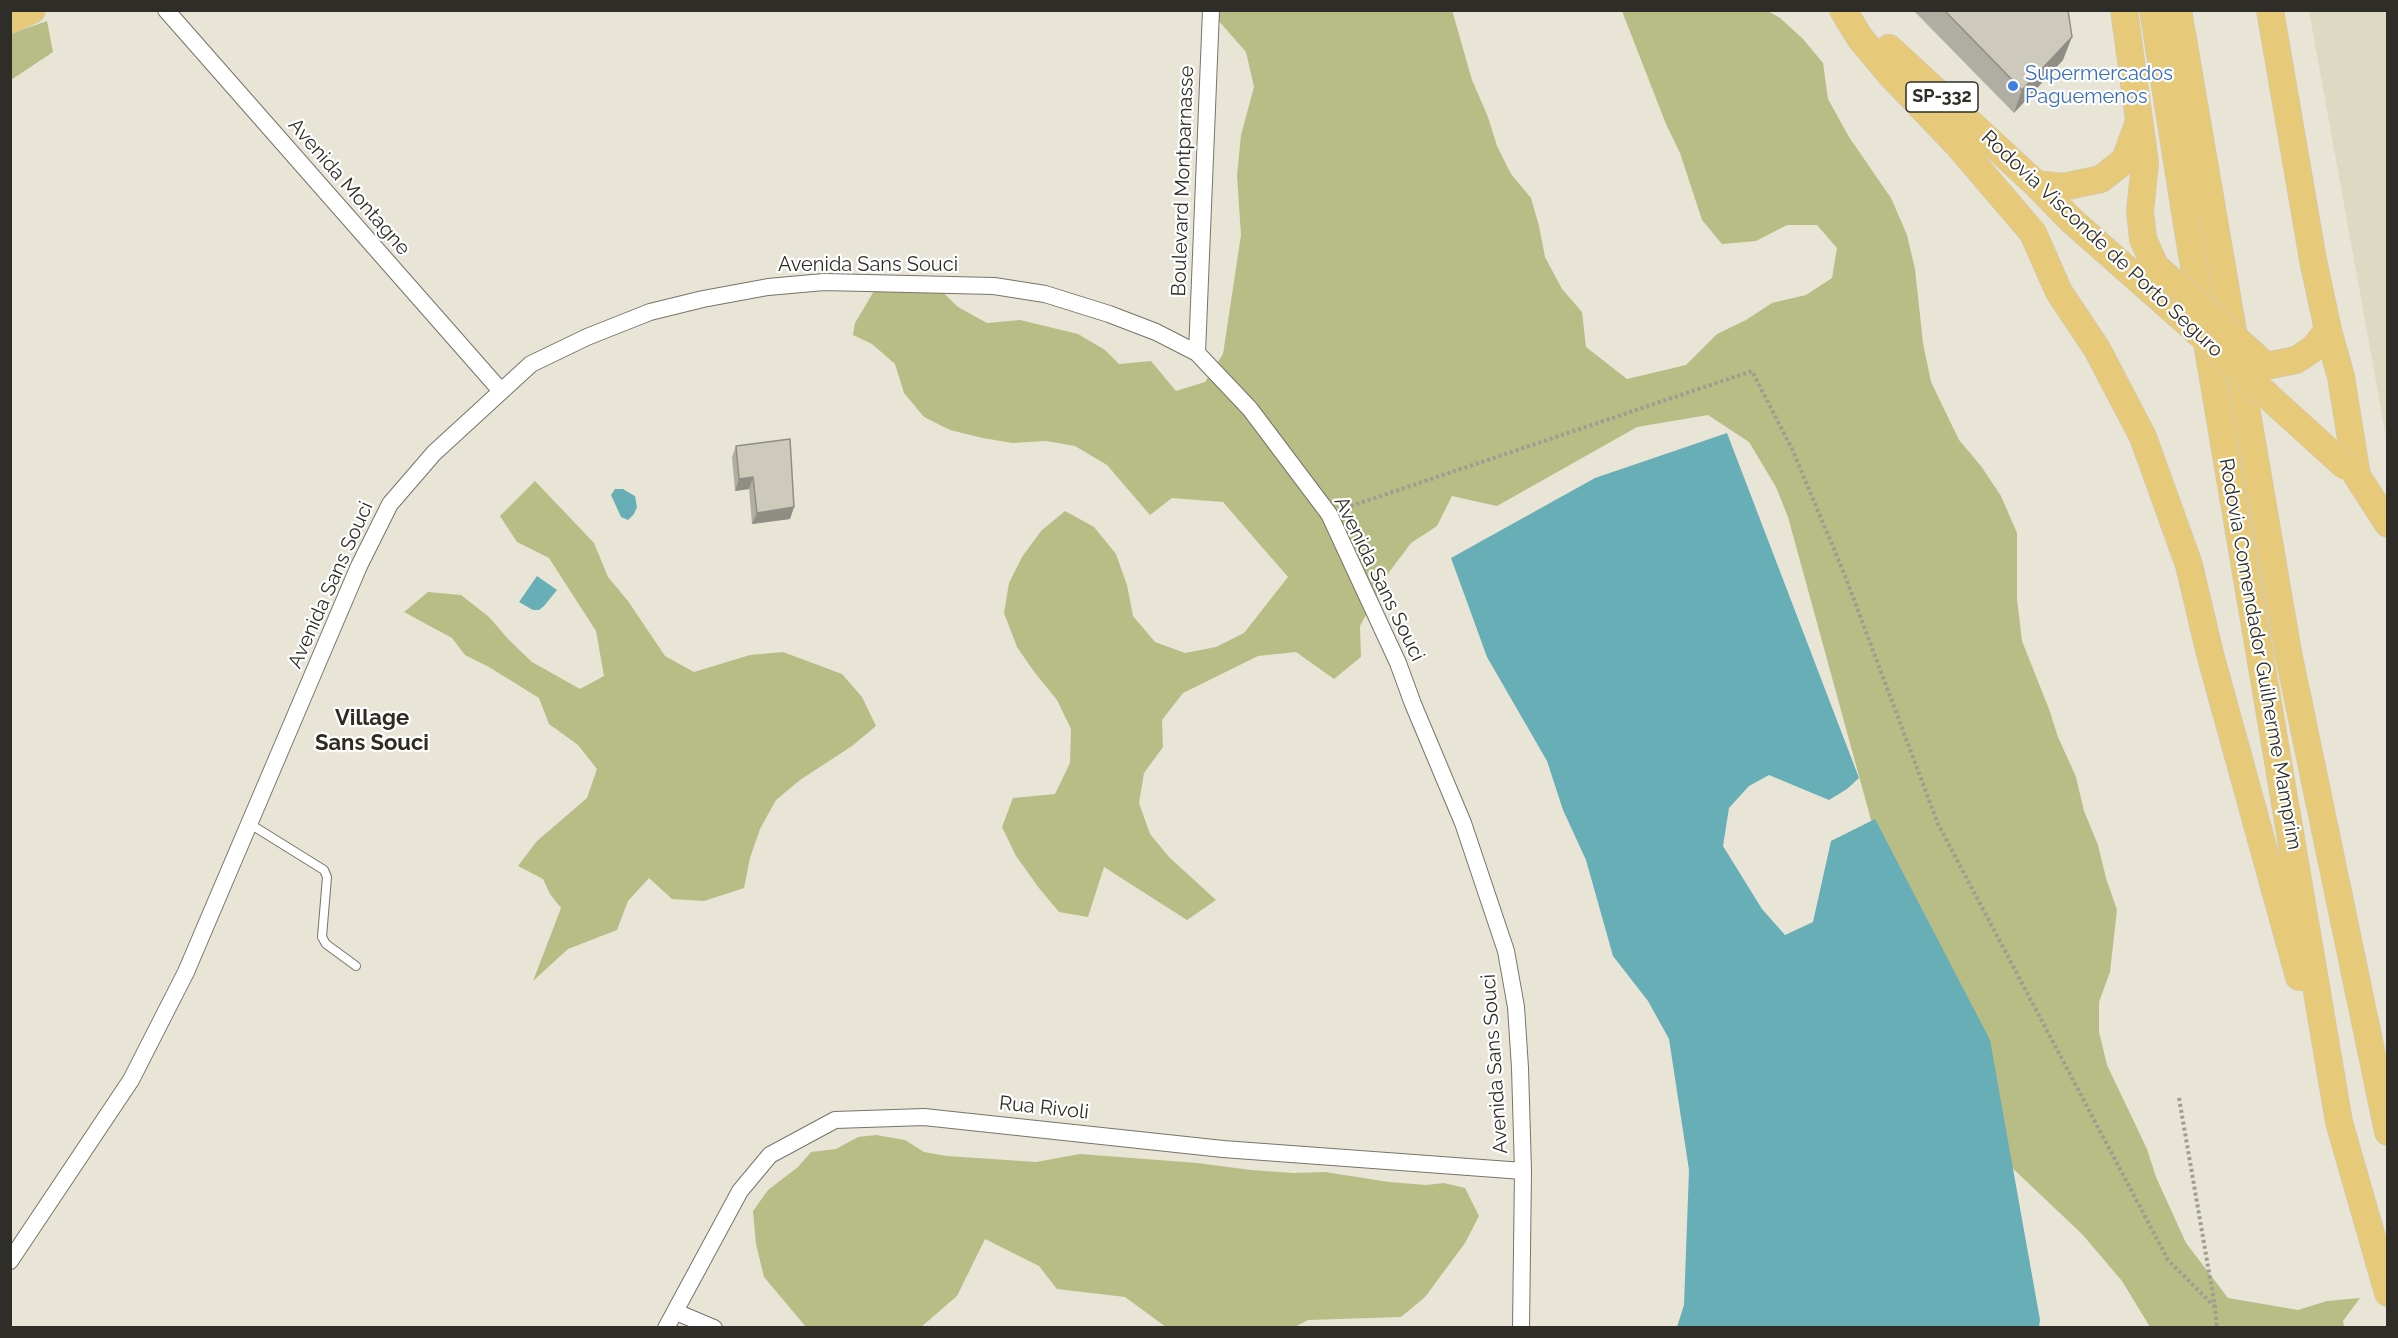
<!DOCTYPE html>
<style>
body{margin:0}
#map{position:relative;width:2398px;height:1338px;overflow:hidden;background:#e8e5d7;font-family:Raleway,sans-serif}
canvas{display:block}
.frame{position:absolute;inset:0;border:12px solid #2e2d28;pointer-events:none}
</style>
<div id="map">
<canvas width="2398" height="1338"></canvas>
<div class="frame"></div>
</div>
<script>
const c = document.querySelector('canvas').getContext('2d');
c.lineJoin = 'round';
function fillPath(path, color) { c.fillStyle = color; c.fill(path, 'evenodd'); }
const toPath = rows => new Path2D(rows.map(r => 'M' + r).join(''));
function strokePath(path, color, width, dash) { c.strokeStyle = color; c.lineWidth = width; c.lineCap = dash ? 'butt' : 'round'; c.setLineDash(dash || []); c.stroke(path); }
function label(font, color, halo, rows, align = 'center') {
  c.font = font + ' Raleway,sans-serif'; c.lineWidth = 4.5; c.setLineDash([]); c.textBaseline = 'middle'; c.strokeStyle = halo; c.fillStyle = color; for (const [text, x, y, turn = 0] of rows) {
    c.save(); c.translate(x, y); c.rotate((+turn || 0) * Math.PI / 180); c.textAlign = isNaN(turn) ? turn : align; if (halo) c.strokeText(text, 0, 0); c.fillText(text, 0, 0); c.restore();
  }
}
fillPath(toPath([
 [2309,11,2387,11,2387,442]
]), '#ddd9c3');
fillPath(toPath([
 [1452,10,1472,80,1488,117,1497,146,1511,174,1531,198,1539,226,1545,257,1562,289,1582,312,1586,347,1627,379,1686,365,1717,334,1746,320,1772,303,1806,295,1832,278,1837,248,1817,225,1787,225,1756,241,1722,244,1702,220,1680,153,1666,124,1622,11,1766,10,1780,18,1803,39,1823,63,1828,99,1849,137,1891,198,1907,235,1915,269,1923,343,1931,382,1959,440,1981,466,2001,496,2017,533,2017,599,2022,641,2049,709,2058,737,2076,777,2084,811,2098,845,2106,878,2117,910,2110,972,2099,1002,2099,1032,2107,1065,2147,1149,2156,1177,2186,1243,2228,1298,2298,1310,2327,1301,2360,1298,2343,1321,2344,1327,2150,1327,2122,1281,2082,1234,2006,1162,1933,1046,1788,517,1776,487,1749,442,1708,415,1637,427,1497,506,1452,496,1437,526,1411,543,1390,571,1360,626,1361,657,1334,679,1296,652,1258,656,1183,693,1162,720,1163,747,1144,773,1139,803,1150,834,1170,858,1216,900,1187,920,1104,867,1088,917,1059,912,1039,888,1016,856,1002,827,1013,798,1055,794,1070,763,1071,729,1057,700,1035,673,1017,647,1004,613,1009,583,1022,557,1041,531,1065,511,1094,527,1116,554,1127,585,1133,616,1155,642,1185,653,1216,647,1244,633,1288,577,1223,502,1172,498,1150,515,1107,465,1075,446,1046,441,1012,443,983,438,950,430,924,417,904,393,895,364,872,344,853,335,855,323,874,291,902,283,935,285,958,307,987,323,1020,320,1078,334,1105,350,1119,364,1151,361,1176,391,1205,382,1223,354,1241,235,1237,176,1241,135,1254,87,1246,52,1218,20,1220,11],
 [47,21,53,52,11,80,10,34],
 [535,481,594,543,608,577,628,601,665,656,694,672,750,655,783,652,842,674,862,697,876,726,852,746,800,780,776,800,760,829,750,858,744,888,704,901,672,899,649,878,628,901,617,930,568,949,533,981,561,908,550,894,543,879,518,866,537,841,587,798,597,769,578,745,549,724,539,698,489,667,465,655,452,638,404,612,428,592,461,595,489,617,509,640,532,662,580,689,604,676,596,631,549,558,517,542,500,516],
 [876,1135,905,1140,924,1152,947,1156,1036,1162,1080,1154,1197,1163,1251,1170,1293,1173,1325,1172,1389,1182,1426,1185,1444,1183,1465,1188,1479,1216,1465,1243,1425,1297,1401,1317,1308,1320,1293,1328,1166,1327,1125,1297,1057,1289,1039,1266,985,1239,957,1296,921,1327,806,1327,764,1277,756,1244,753,1211,768,1190,798,1167,811,1152,836,1149,858,1137]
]), '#b8bc85');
fillPath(toPath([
 [1727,433,1859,778,1847,789,1829,800,1769,775,1749,786,1729,808,1723,846,1762,909,1785,935,1813,922,1831,841,1875,819,1990,1040,2040,1320,2039,1327,1677,1327,1684,1305,1689,1170,1669,1039,1648,1001,1613,956,1586,860,1563,810,1547,761,1487,657,1451,558,1595,478],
 [615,489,623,489,635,496,637,507,634,514,628,520,621,517,611,495],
 [537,576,557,590,544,606,539,610,533,610,519,602]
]), '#67aeb7');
const lane = toPath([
 [250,824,324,870,327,877,322,937,326,944,356,966]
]);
const street = toPath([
 [166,10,501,391],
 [1197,353,1211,10],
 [10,1261,131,1080,186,972,359,566,390,504,434,453,531,364,587,337,650,312,703,299,768,287,824,282,994,286,1045,294,1109,314,1156,332,1197,353,1250,409,1329,514,1398,663,1413,704,1463,823,1506,951,1516,1007,1520,1068,1523,1171,1521,1328],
 [676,1312,714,1328],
 [666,1328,740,1191,770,1155,835,1120,924,1117,1223,1149,1523,1171]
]);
const primary = toPath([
 [1843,10,1860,38,1890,74,1957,144,2033,233,2059,292,2097,349,2143,437,2189,565,2210,654,2299,977],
 [2124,10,2145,163,2140,211,2143,239,2155,266],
 [2153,10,2188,231,2339,1122,2388,1293],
 [2178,10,2288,652,2388,1132],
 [2270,10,2313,260,2328,330,2341,377,2357,476,2388,524],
 [10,20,32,10],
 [1889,48,2036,184,2071,220,2182,318],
 [2036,184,2063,187,2101,179,2125,160,2138,124],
 [2266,366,2296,360,2304,355,2315,347,2328,330]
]);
strokePath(lane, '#777468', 10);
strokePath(street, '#777468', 18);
strokePath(primary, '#c9c8c7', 28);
strokePath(toPath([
 [1345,508,1752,371,1792,449,1844,573,1938,824,2168,1260,2215,1307],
 [2179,1098,2215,1307,2217,1328]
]), '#9f9c92', 4, [3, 3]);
strokePath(lane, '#fff', 8);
strokePath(street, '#fff', 16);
strokePath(primary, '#e6ca79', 27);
const primaryBridge = toPath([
 [2155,266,2266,366],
 [2182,318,2345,466]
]);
strokePath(primaryBridge, '#c9c8c7', 28, []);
strokePath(primaryBridge, '#e6ca79', 27);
fillPath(toPath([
 [1913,10,2068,10,2063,60,2014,113],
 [736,446,794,507,790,519,752,524,749,489,735,491,732,457]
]), '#b0aea2');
fillPath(toPath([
 [2072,37,2063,60,2014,113,2022,90],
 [753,477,749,489,735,491,739,479],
 [794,507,790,519,752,524,757,513]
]), '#908d84');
const building = toPath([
 [1944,10,2068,10,2072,37,2022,90,1944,10],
 [790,439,794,507,757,513,753,477,739,479,736,446,790,439]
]);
fillPath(building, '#cdcabc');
strokePath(building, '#908d84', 1.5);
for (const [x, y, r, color] of [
 [2013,86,6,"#3f7fe0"]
]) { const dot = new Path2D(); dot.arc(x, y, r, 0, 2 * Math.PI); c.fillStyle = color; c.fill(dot); strokePath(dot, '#fff', 2); }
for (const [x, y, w] of [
 [1942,97,72]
]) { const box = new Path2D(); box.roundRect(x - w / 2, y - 15, w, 30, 4.5); c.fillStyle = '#fff'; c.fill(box); strokePath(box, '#2e2d28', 1.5); }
label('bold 18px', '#2e2d28', null, [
 ["SP-332",1942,97]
]);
label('20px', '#366cbe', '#fff', [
 ["Supermercados",2025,74],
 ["Paguemenos",2025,97]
], 'left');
label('20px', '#2e2d28', '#fff', [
 ["Boulevard Montparnasse",1183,181,-88],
 ["Avenida Montagne",349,187,49],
 ["Rodovia Visconde de Porto Seguro",2102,244,43],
 ["Avenida Sans Souci",868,265],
 ["Avenida Sans Souci",1379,579,64],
 ["Avenida Sans Souci",331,585,-66],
 ["Rodovia Comendador Guilherme Mamprim",2260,654,80],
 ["Avenida Sans Souci",1495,1064,-94],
 ["Rua Rivoli",1044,1108,6]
]);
label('bold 22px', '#2e2c21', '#fff', [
 ["Village",372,718],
 ["Sans Souci",372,743]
]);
</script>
